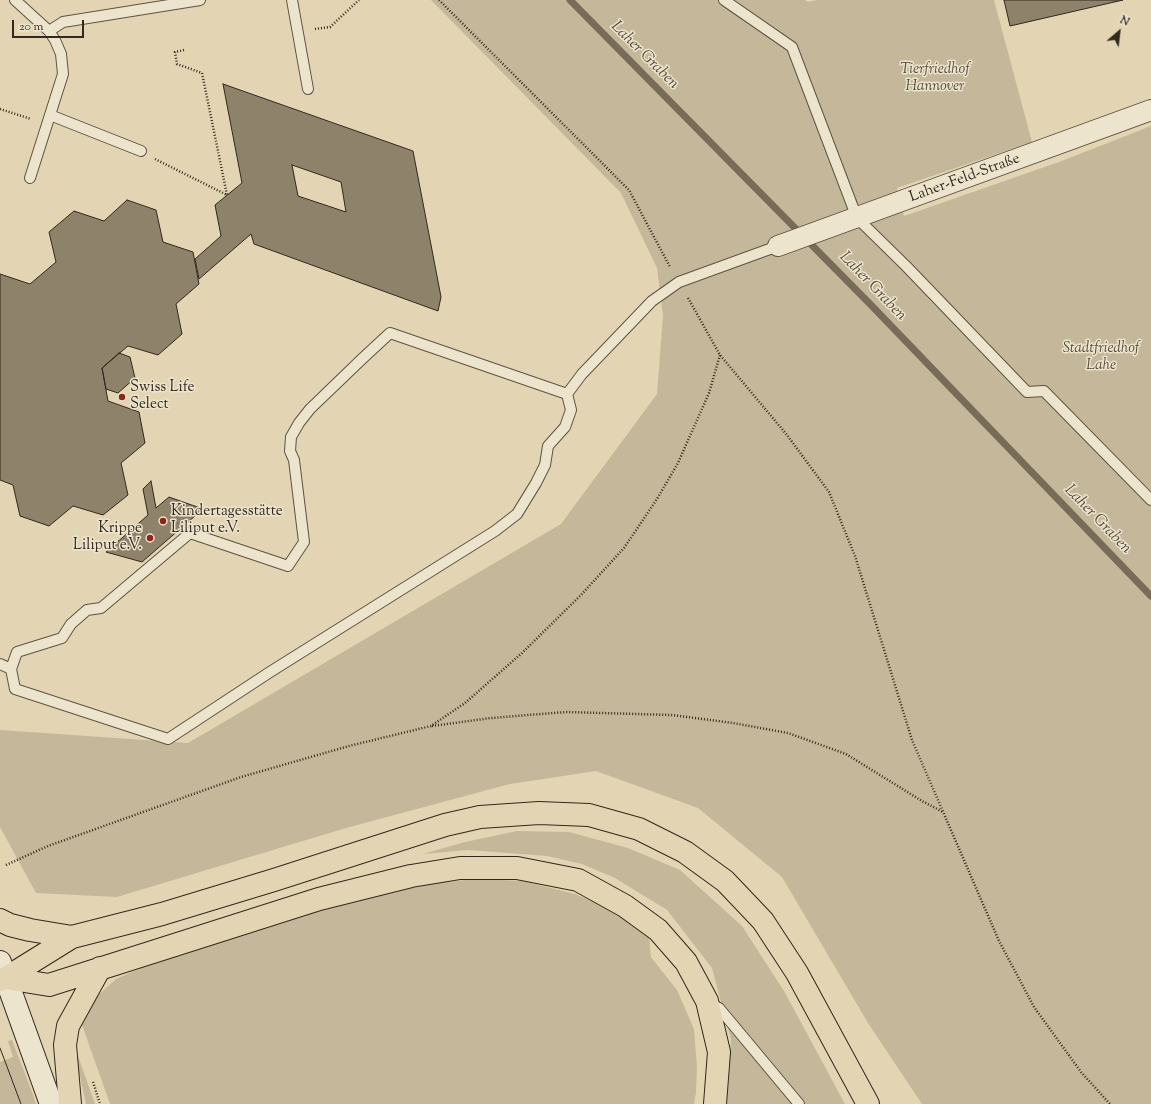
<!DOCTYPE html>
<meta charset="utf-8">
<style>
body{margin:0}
#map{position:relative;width:1151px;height:1104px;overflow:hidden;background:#e3d5b3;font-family:"Sorts Mill Goudy",serif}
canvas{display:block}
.north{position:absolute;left:1099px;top:12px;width:40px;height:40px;-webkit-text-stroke:3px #ede4ce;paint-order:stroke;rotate:28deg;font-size:11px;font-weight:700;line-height:16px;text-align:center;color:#32281d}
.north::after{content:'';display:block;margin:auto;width:14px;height:18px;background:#32281d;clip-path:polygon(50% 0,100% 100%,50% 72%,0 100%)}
.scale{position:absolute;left:12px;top:20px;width:72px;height:18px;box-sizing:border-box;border:2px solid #32281d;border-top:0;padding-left:5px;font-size:12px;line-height:14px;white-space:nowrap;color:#32281d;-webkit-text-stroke:3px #ede4ce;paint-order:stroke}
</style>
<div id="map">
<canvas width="1151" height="1104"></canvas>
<div class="north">N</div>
<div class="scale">20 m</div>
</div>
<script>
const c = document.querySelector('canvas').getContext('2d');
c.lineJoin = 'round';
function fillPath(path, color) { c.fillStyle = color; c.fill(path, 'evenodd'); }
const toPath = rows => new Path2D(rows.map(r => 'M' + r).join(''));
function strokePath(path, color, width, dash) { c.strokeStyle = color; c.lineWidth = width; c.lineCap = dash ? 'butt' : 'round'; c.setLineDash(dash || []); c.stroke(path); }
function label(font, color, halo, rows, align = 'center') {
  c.font = font + ' "Sorts Mill Goudy",serif'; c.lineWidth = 3; c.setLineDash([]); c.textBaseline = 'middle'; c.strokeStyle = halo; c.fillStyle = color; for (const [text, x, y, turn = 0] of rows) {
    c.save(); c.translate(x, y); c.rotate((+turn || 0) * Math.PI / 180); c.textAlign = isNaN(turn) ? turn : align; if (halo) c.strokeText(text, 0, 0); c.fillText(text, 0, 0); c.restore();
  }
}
fillPath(toPath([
 [431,0,805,0,808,2,817,0,994,0,1032,142,897,188,904,216,1059,162,1151,126,1151,1104,922,1104,868,1023,782,877,698,808,596,771,510,784,346,828,117,897,36,893,0,827,0,730,188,743,561,524,657,394,663,315,657,268,621,193],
 [517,831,569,832,628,848,680,870,742,926,784,991,845,1104,725,1104,728,1089,731,1040,712,968,667,910,615,878,582,864,547,856,468,850,423,854,465,842],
 [477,879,523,881,575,894,619,913,649,936,651,957,677,990,694,1029,697,1067,696,1093,694,1104,110,1104,81,1022,95,998,116,979,141,968,352,900,385,893,436,883],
 [12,1040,32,1092,36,1104,0,1104,0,1062,13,1057,8,1041],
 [78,1056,95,1104,86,1104,78,1067]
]), '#c5b89a');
strokePath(toPath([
 [570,0,871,305,1151,596]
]), '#786c58', 7);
const building = toPath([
 [1004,0,1123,0,1010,26,1004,0],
 [223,84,413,151,441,297,438,311,254,244,251,234,199,279,195,259,221,236,215,205,242,183,223,84],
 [292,165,341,182,346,212,298,196,292,165],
 [127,200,156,210,163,242,193,252,199,284,176,304,182,334,158,355,128,346,102,368,108,401,139,412,145,443,121,463,128,495,103,515,73,506,49,526,20,516,13,485,0,480,0,274,30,284,56,262,49,232,74,211,104,221,127,200],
 [119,353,130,357,135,378,118,393,106,389,102,368,119,353],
 [151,481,156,508,169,497,203,509,142,562,106,552,148,515,143,489,151,481]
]);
fillPath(building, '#8e826b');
strokePath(building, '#32281d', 1);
const service = toPath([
 [15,0,49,31,55,40,61,54,63,74,30,178],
 [292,0,308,89],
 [724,0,792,47,857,218,906,266,1027,392,1044,391,1151,500],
 [49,31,63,22,200,0],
 [50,115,141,151],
 [567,394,390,333,363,358,310,409,299,423,291,437,290,451,294,460,304,542,288,566,190,533,101,608,87,610,71,624,62,638,17,652,11,669,15,689,168,739,270,672,495,531,517,514,536,483,545,465,548,446,565,427,571,410,567,394,582,374,652,301,679,282,778,246],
 [0,664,11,669],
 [710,1003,719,1008,799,1104]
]);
const minor = toPath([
 [778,246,1151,110]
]);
const secondary = toPath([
 [0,962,51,1104]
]);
const motorway = toPath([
 [0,920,10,925,30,930,72,937],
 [6,978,49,985,319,899,411,876,460,868,517,868,578,880,625,906,658,930,686,962,707,1001,719,1052,715,1104],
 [0,980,6,978,72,937,162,914,274,880,445,825,480,817,539,813,589,815,639,829,685,852,725,881,763,921,797,973,868,1104],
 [70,1104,65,1045,68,1026,100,968]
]);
strokePath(service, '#5e5342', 12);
strokePath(minor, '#5e5342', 22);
strokePath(secondary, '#32281d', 24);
strokePath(motorway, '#32281d', 24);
strokePath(toPath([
 [439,0,629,190,670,267],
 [315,29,330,27,359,0],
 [0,109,31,119],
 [155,159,227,195,202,73,177,64,175,52,184,50],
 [688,298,720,355,787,435,829,492,855,556,912,740,999,941,1034,1007,1081,1072,1110,1104],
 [432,726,491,718,566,712,672,715,733,723,788,733,846,754,922,801,943,812],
 [6,865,48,846,241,777,349,746,431,726,465,703,522,653,581,595,624,548,657,499,678,463,709,393,720,355],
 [93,1082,100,1104]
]), '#32281d', 2.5, [1, 2]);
strokePath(service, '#ede4ce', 10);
strokePath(minor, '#ede4ce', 20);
strokePath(secondary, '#ede4ce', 22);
strokePath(motorway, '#e3d5b3', 22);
strokePath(toPath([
 [0,1048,21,1104]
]), '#32281d', 1);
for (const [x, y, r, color] of [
 [122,397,4,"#8f2418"],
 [163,521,4,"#8f2418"],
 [150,538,4,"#8f2418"]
]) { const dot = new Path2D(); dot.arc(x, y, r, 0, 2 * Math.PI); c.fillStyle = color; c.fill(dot); strokePath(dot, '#ede4ce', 1.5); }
label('italic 15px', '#574c3c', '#ede4ce', [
 ["Tierfriedhof",935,70],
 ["Hannover",935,87],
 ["Stadtfriedhof",1101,349],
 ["Lahe",1101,366]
]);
label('15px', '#32281d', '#ede4ce', [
 ["Laher-Feld-Straße",965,179,-20]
]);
label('15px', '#32281d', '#ede4ce', [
 ["Swiss Life",130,388],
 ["Select",130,405],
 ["Kindertagesstätte",171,512],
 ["Liliput e.V.",171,529],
 ["Krippe",142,529,"right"],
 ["Liliput e.V.",142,546,"right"]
], 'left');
label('italic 16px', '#554a3b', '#ede4ce', [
 ["Laher Graben",644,56,45],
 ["Laher Graben",872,287,46],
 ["Laher Graben",1097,520,46]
]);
</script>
